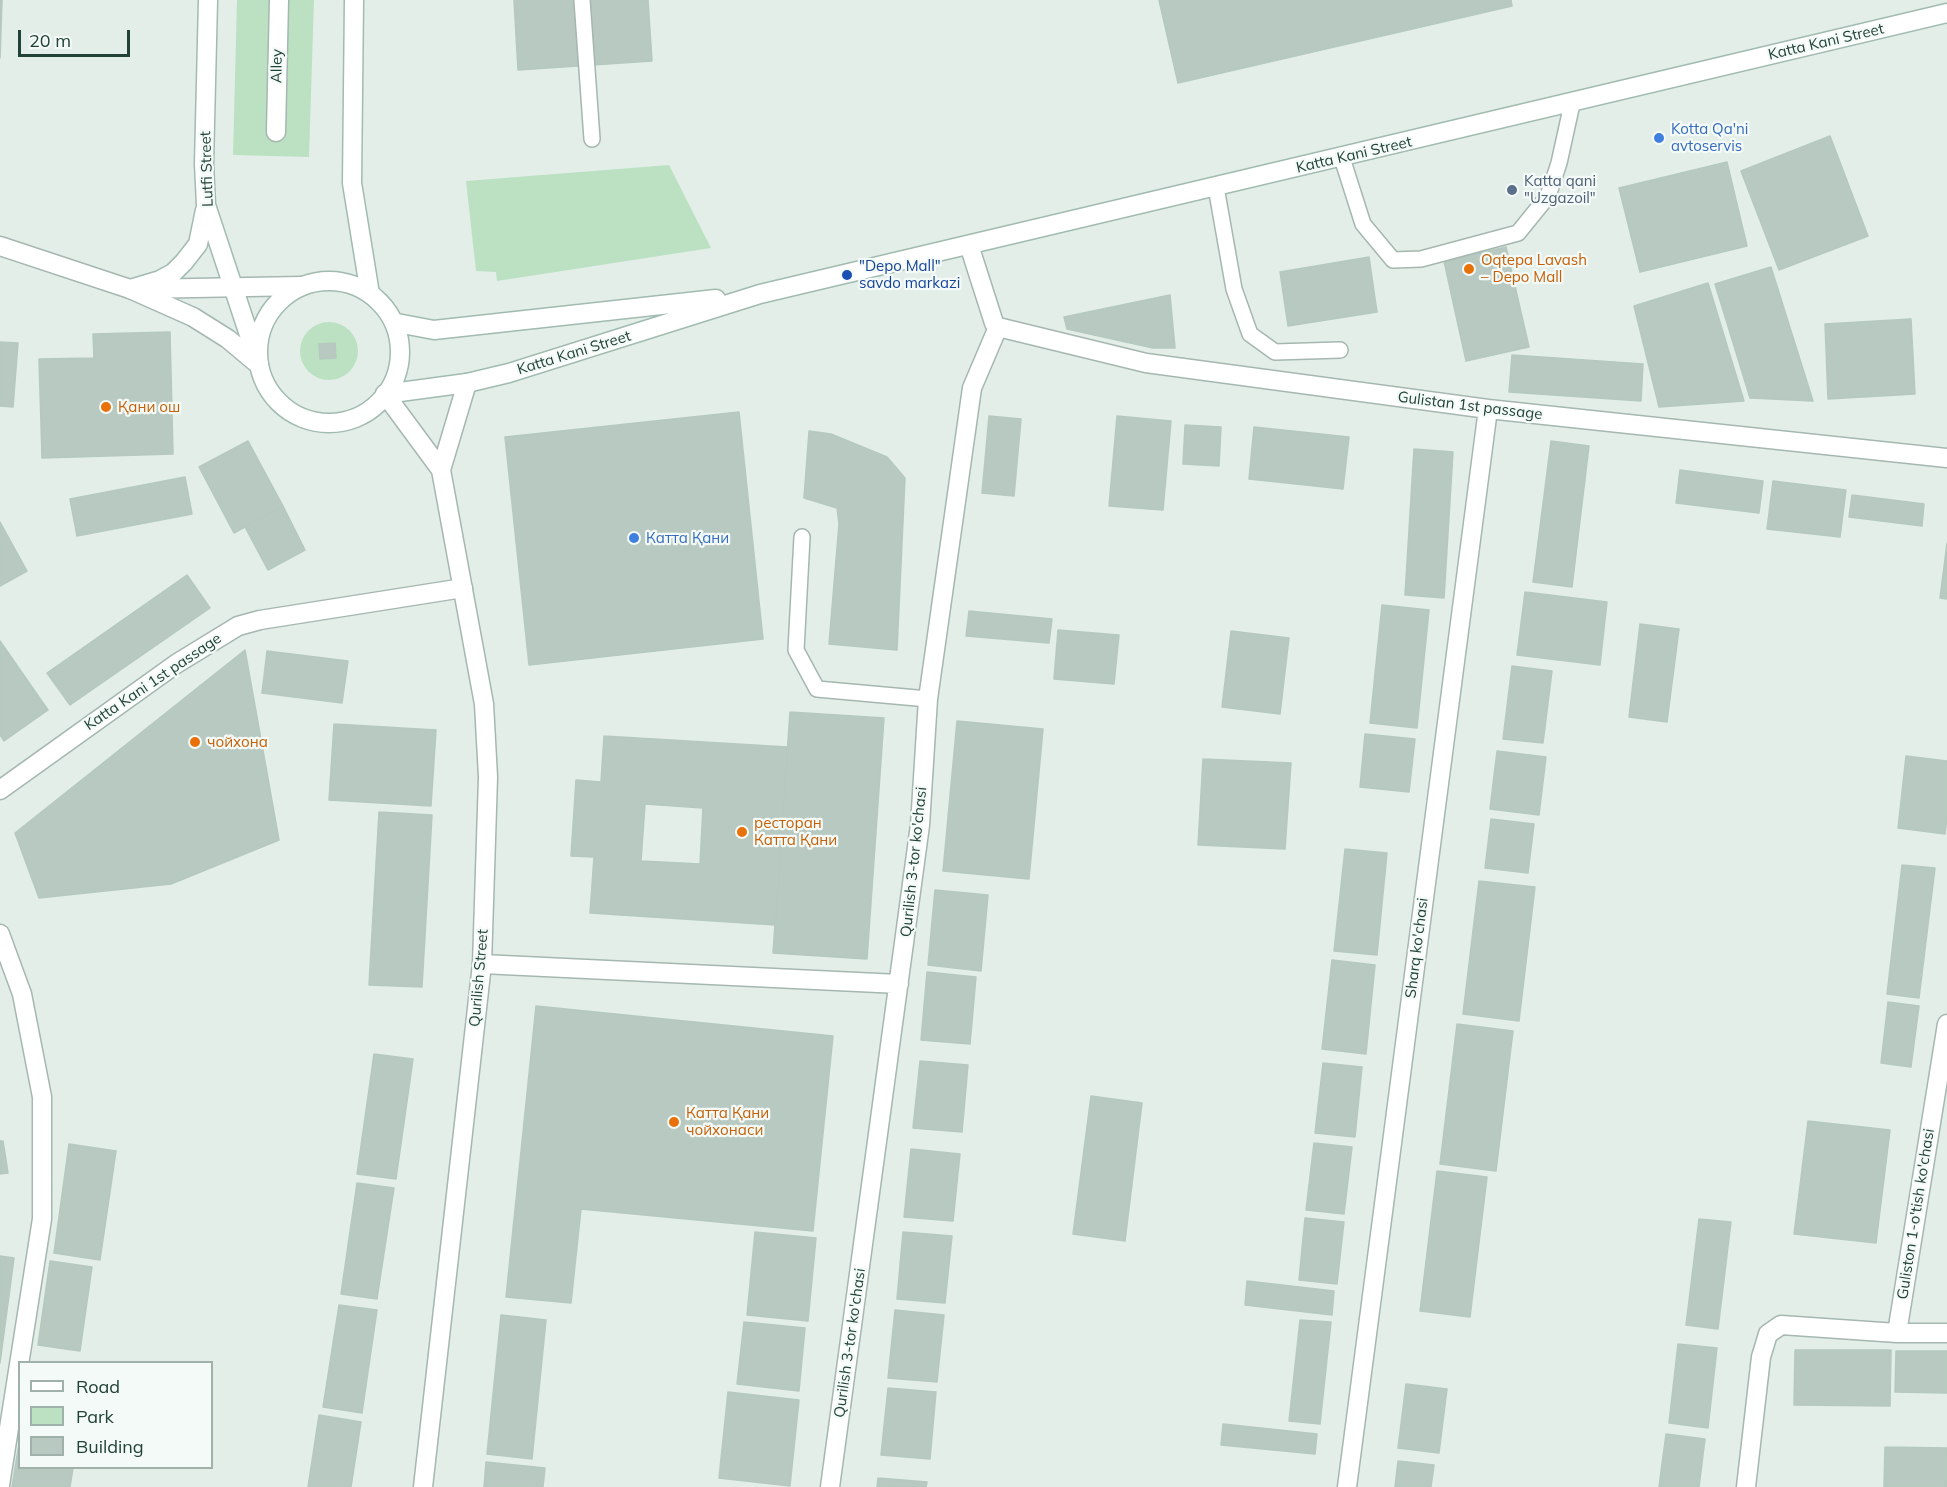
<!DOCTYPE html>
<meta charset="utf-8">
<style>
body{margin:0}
#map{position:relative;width:1947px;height:1487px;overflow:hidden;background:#e3eee9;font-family:Mulish,sans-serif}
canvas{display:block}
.legend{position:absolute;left:18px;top:1361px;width:195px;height:108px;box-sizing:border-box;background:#f4faf7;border:2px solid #a0b0aa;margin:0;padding:8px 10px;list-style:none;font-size:18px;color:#214237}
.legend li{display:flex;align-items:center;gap:12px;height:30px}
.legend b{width:30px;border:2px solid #a0b0aa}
.scale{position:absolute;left:18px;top:30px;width:112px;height:27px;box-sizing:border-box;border:3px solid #214237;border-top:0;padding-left:8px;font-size:18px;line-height:21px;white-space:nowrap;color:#214237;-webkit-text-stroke:4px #f4faf7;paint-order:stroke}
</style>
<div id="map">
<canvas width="1947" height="1487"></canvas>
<ul class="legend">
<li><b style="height:8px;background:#fff"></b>Road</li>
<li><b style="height:16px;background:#bbe1c2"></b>Park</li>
<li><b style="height:16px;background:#b8c9c1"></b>Building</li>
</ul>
<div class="scale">20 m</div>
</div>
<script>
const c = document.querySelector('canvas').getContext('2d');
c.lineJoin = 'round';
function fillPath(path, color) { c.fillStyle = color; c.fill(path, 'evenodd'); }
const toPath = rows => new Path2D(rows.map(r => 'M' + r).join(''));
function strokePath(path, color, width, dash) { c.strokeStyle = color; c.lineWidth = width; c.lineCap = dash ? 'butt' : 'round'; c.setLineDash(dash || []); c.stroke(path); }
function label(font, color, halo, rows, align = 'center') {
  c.font = font + ' Mulish,sans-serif'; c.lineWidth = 4.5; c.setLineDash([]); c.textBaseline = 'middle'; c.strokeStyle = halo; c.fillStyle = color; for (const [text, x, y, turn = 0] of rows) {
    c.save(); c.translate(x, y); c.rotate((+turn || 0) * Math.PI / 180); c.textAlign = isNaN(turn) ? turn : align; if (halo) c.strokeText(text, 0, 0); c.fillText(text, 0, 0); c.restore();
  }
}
fillPath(toPath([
 [237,0,314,0,309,157,233,155],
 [669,165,711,248,497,281,496,272,476,271,466,181],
 '300 351a29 29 0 1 1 58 0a29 29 0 1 1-58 0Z'
]), '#bbe1c2');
const building = toPath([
 [0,0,2,0,0,58,0,0],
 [514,0,648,0,652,61,518,70,514,0],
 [1159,0,1511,0,1512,6,1178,83,1159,0],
 [1830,136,1868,236,1779,270,1741,171,1830,136],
 [1727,162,1747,246,1640,272,1619,188,1727,162],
 [1506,247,1529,347,1466,361,1444,261,1506,247],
 [1369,257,1377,312,1288,326,1280,272,1369,257],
 [1771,267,1813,401,1750,398,1715,284,1771,267],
 [1708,283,1744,401,1659,407,1634,306,1708,283],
 [1170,295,1175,348,1153,348,1067,329,1064,317,1170,295],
 [1911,319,1915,394,1828,399,1825,324,1911,319],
 [170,332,173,454,42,458,39,359,94,358,93,334,170,332],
 [0,342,18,343,13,407,0,406,0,342],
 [335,343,336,358,320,359,319,344,335,343],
 [1512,355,1643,364,1641,401,1509,392,1512,355],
 [739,412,763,639,529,665,505,437,739,412],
 [989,416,1021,419,1014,496,982,493,989,416],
 [1117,416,1171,421,1163,510,1109,506,1117,416],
 [1185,425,1221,427,1219,466,1183,464,1185,425],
 [1254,427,1349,437,1343,489,1249,479,1254,427],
 [809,431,831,434,887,457,905,478,897,650,829,644,839,524,837,508,804,498,809,431],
 [248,441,283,506,234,533,199,467,248,441],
 [1551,441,1589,446,1572,587,1533,582,1551,441],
 [1414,449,1453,452,1444,598,1405,595,1414,449],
 [1680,470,1763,481,1759,513,1676,503,1680,470],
 [185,477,192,514,77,536,70,499,185,477],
 [1773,481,1846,490,1840,537,1767,529,1773,481],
 [1852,495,1924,504,1922,526,1849,517,1852,495],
 [283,506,305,550,268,570,245,527,283,506],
 [0,522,27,571,0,586,0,522],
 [1947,543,1947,599,1940,598,1947,543],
 [187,575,210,608,70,705,47,673,187,575],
 [1525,592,1607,602,1600,665,1517,655,1525,592],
 [1382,605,1429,610,1417,728,1370,723,1382,605],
 [969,611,1052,619,1049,643,966,636,969,611],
 [1640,624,1679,629,1667,722,1629,717,1640,624],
 [1058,630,1119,635,1114,684,1054,679,1058,630],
 [1231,631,1289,638,1280,714,1222,707,1231,631],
 [0,641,48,710,4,741,0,735,0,641],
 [245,650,279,840,171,884,39,898,15,833,245,650],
 [267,651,348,661,342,703,262,693,267,651],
 [1512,666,1552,671,1543,743,1503,739,1512,666],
 [790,712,884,718,867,959,773,953,790,712],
 [957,721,1043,729,1029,879,943,871,957,721],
 [334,724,436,730,431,806,329,800,334,724],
 [1365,734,1415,739,1409,792,1360,787,1365,734],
 [604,736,787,747,776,925,590,913,594,857,571,856,576,780,601,782,604,736],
 [645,804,703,808,700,864,641,861,645,804],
 [1497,751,1546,757,1539,815,1490,809,1497,751],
 [1906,756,1947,761,1947,818,1945,834,1898,828,1906,756],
 [1203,759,1291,763,1285,849,1198,845,1203,759],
 [379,812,432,815,422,987,369,985,379,812],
 [1491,819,1534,824,1528,873,1485,868,1491,819],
 [1345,849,1387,853,1377,955,1334,951,1345,849],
 [1902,865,1935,868,1919,998,1887,994,1902,865],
 [1479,881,1535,887,1519,1021,1463,1014,1479,881],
 [935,890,988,895,981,971,928,965,935,890],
 [1332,960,1375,965,1366,1054,1322,1049,1332,960],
 [927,972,976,977,970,1044,921,1040,927,972],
 [1888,1002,1919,1006,1911,1067,1881,1063,1888,1002],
 [536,1006,833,1036,813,1231,581,1209,571,1303,506,1297,536,1006],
 [1457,1024,1513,1031,1496,1171,1440,1164,1457,1024],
 [374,1054,413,1059,396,1179,357,1174,374,1054],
 [920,1061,968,1065,962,1132,913,1128,920,1061],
 [1323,1063,1362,1067,1355,1137,1315,1133,1323,1063],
 [1091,1096,1142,1103,1125,1241,1073,1234,1091,1096],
 [1808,1121,1890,1130,1876,1243,1794,1234,1808,1121],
 [0,1141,3,1141,8,1173,0,1174,0,1141],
 [1314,1143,1352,1147,1344,1214,1306,1210,1314,1143],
 [69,1144,116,1151,100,1260,54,1253,69,1144],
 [911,1149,960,1154,953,1221,904,1217,911,1149],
 [1437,1171,1487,1177,1470,1317,1420,1311,1437,1171],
 [357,1183,394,1188,377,1299,341,1294,357,1183],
 [1305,1218,1344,1222,1337,1284,1299,1280,1305,1218],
 [1699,1219,1731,1222,1718,1329,1686,1325,1699,1219],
 [755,1232,816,1238,808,1321,747,1315,755,1232],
 [903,1232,952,1236,945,1303,897,1299,903,1232],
 [0,1256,14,1258,0,1363,0,1256],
 [50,1261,92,1267,80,1351,38,1345,50,1261],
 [1247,1281,1334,1291,1332,1315,1245,1305,1247,1281],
 [339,1305,377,1310,362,1413,323,1407,339,1305],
 [895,1310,944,1315,937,1382,888,1378,895,1310],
 [501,1315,546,1320,532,1459,487,1454,501,1315],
 [1300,1320,1331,1322,1320,1424,1289,1421,1300,1320],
 [744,1322,805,1328,799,1391,737,1384,744,1322],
 [1678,1344,1717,1348,1708,1428,1669,1423,1678,1344],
 [1795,1350,1891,1350,1890,1406,1794,1405,1795,1350],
 [1896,1351,1947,1351,1947,1393,1895,1392,1896,1351],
 [1406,1384,1447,1389,1439,1453,1398,1448,1406,1384],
 [888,1388,936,1392,930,1459,881,1455,888,1388],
 [728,1392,799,1400,790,1486,719,1478,728,1392],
 [319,1415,361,1422,351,1487,308,1487,319,1415],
 [1223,1424,1317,1434,1315,1454,1221,1445,1223,1424],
 [1666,1434,1705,1439,1699,1487,1659,1487,1666,1434],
 [20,1437,20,1468,73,1468,70,1487,12,1487,20,1437],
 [1885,1447,1947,1448,1947,1487,1884,1487,1885,1447],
 [1398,1461,1434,1465,1431,1487,1395,1487,1398,1461],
 [486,1462,545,1468,543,1487,484,1487,486,1462],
 [878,1478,927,1482,926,1487,877,1487,878,1478]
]);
fillPath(building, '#b8c9c1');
strokePath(building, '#b5c9bf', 1.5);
const service = toPath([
 [582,0,592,139],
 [1342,158,1363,224,1393,260,1421,259,1518,233,1548,196,1559,163,1572,104],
 [1216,187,1234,289,1250,334,1275,352,1340,350],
 [802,537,796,650,817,689,928,699]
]);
const pedestrian = toPath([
 [276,132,279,0]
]);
const minor = toPath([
 [0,246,130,289,193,317,228,339,259,365],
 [140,289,302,286],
 [998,327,1146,363,1488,409,1947,458],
 [0,790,176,664,238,626,260,620,463,588],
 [0,934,22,994,42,1097,42,1219,0,1485],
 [482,964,899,984],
 [1897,1333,1947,1024],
 [830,1487,920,825,928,699,972,388,998,327,994,323,969,245],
 [1347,1487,1488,409],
 [1746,1487,1761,1357,1768,1334,1781,1325,1897,1333,1947,1333]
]);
const tertiary = toPath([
 [385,394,441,470,484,704,488,777,482,964,423,1487],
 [441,470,467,383]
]);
const secondary = toPath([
 [208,0,204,164,206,205,255,353],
 [354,0,352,183,370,294],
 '258 352a71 71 0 1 1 142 0a71 71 0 1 1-142 0Z',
 [130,289,160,280,173,273,184,262,198,244,205,210],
 [397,323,434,330,716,299],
 [385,394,467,383,509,373,760,294,1947,13]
]);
strokePath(service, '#a5b7b0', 18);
strokePath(pedestrian, '#a5b7b0', 21);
strokePath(minor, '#a5b7b0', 21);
strokePath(tertiary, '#a5b7b0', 21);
strokePath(secondary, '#a1bbb0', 21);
strokePath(service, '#fff', 15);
strokePath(pedestrian, '#fff', 18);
strokePath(minor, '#fff', 18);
strokePath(tertiary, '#fff', 18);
strokePath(secondary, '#fff', 18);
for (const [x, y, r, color] of [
 [1659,138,6,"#3f7fe0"],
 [1512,190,6,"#5c6f8a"],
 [1469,269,6,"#e8710a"],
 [847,275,6,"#1a4fb4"],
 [106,407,6,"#e8710a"],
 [634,538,6,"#3f7fe0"],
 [195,742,6,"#e8710a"],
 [742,832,6,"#e8710a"],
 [674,1122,6,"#e8710a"]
]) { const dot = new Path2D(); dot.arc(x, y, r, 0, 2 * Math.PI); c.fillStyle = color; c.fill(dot); strokePath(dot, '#f4faf7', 2); }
label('15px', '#214237', '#f4faf7', [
 ["Katta Kani Street",1826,42,-13],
 ["Alley",277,66,-89],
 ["Katta Kani Street",1354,155,-13],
 ["Lutfi Street",207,169,-92],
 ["Katta Kani Street",574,353,-17],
 ["Gulistan 1st passage",1470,406,7],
 ["Katta Kani 1st passage",153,682,-34],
 ["Qurilish 3-tor ko'chasi",914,862,-84],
 ["Sharq ko'chasi",1417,948,-83],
 ["Qurilish Street",479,978,-85],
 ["Guliston 1-o'tish ko'chasi",1916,1214,-81],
 ["Qurilish 3-tor ko'chasi",850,1343,-82]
]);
label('15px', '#366cbe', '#f4faf7', [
 ["Kotta Qa'ni",1671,129],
 ["avtoservis",1671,146],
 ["Катта Қани",646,538]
], 'left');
label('15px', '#4e5e75', '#f4faf7', [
 ["Katta qani",1524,181],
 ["\"Uzgazoil\"",1524,198]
], 'left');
label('15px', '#c56008', '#f4faf7', [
 ["Oqtepa Lavash",1481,260],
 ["– Depo Mall",1481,277],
 ["Қани ош",118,407],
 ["чойхона",207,742],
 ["ресторан",754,823],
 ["Катта Қани",754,840],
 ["Катта Қани",686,1113],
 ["чойхонаси",686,1130]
], 'left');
label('15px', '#164399', '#f4faf7', [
 ["\"Depo Mall\"",859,266],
 ["savdo markazi",859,283]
], 'left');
</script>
